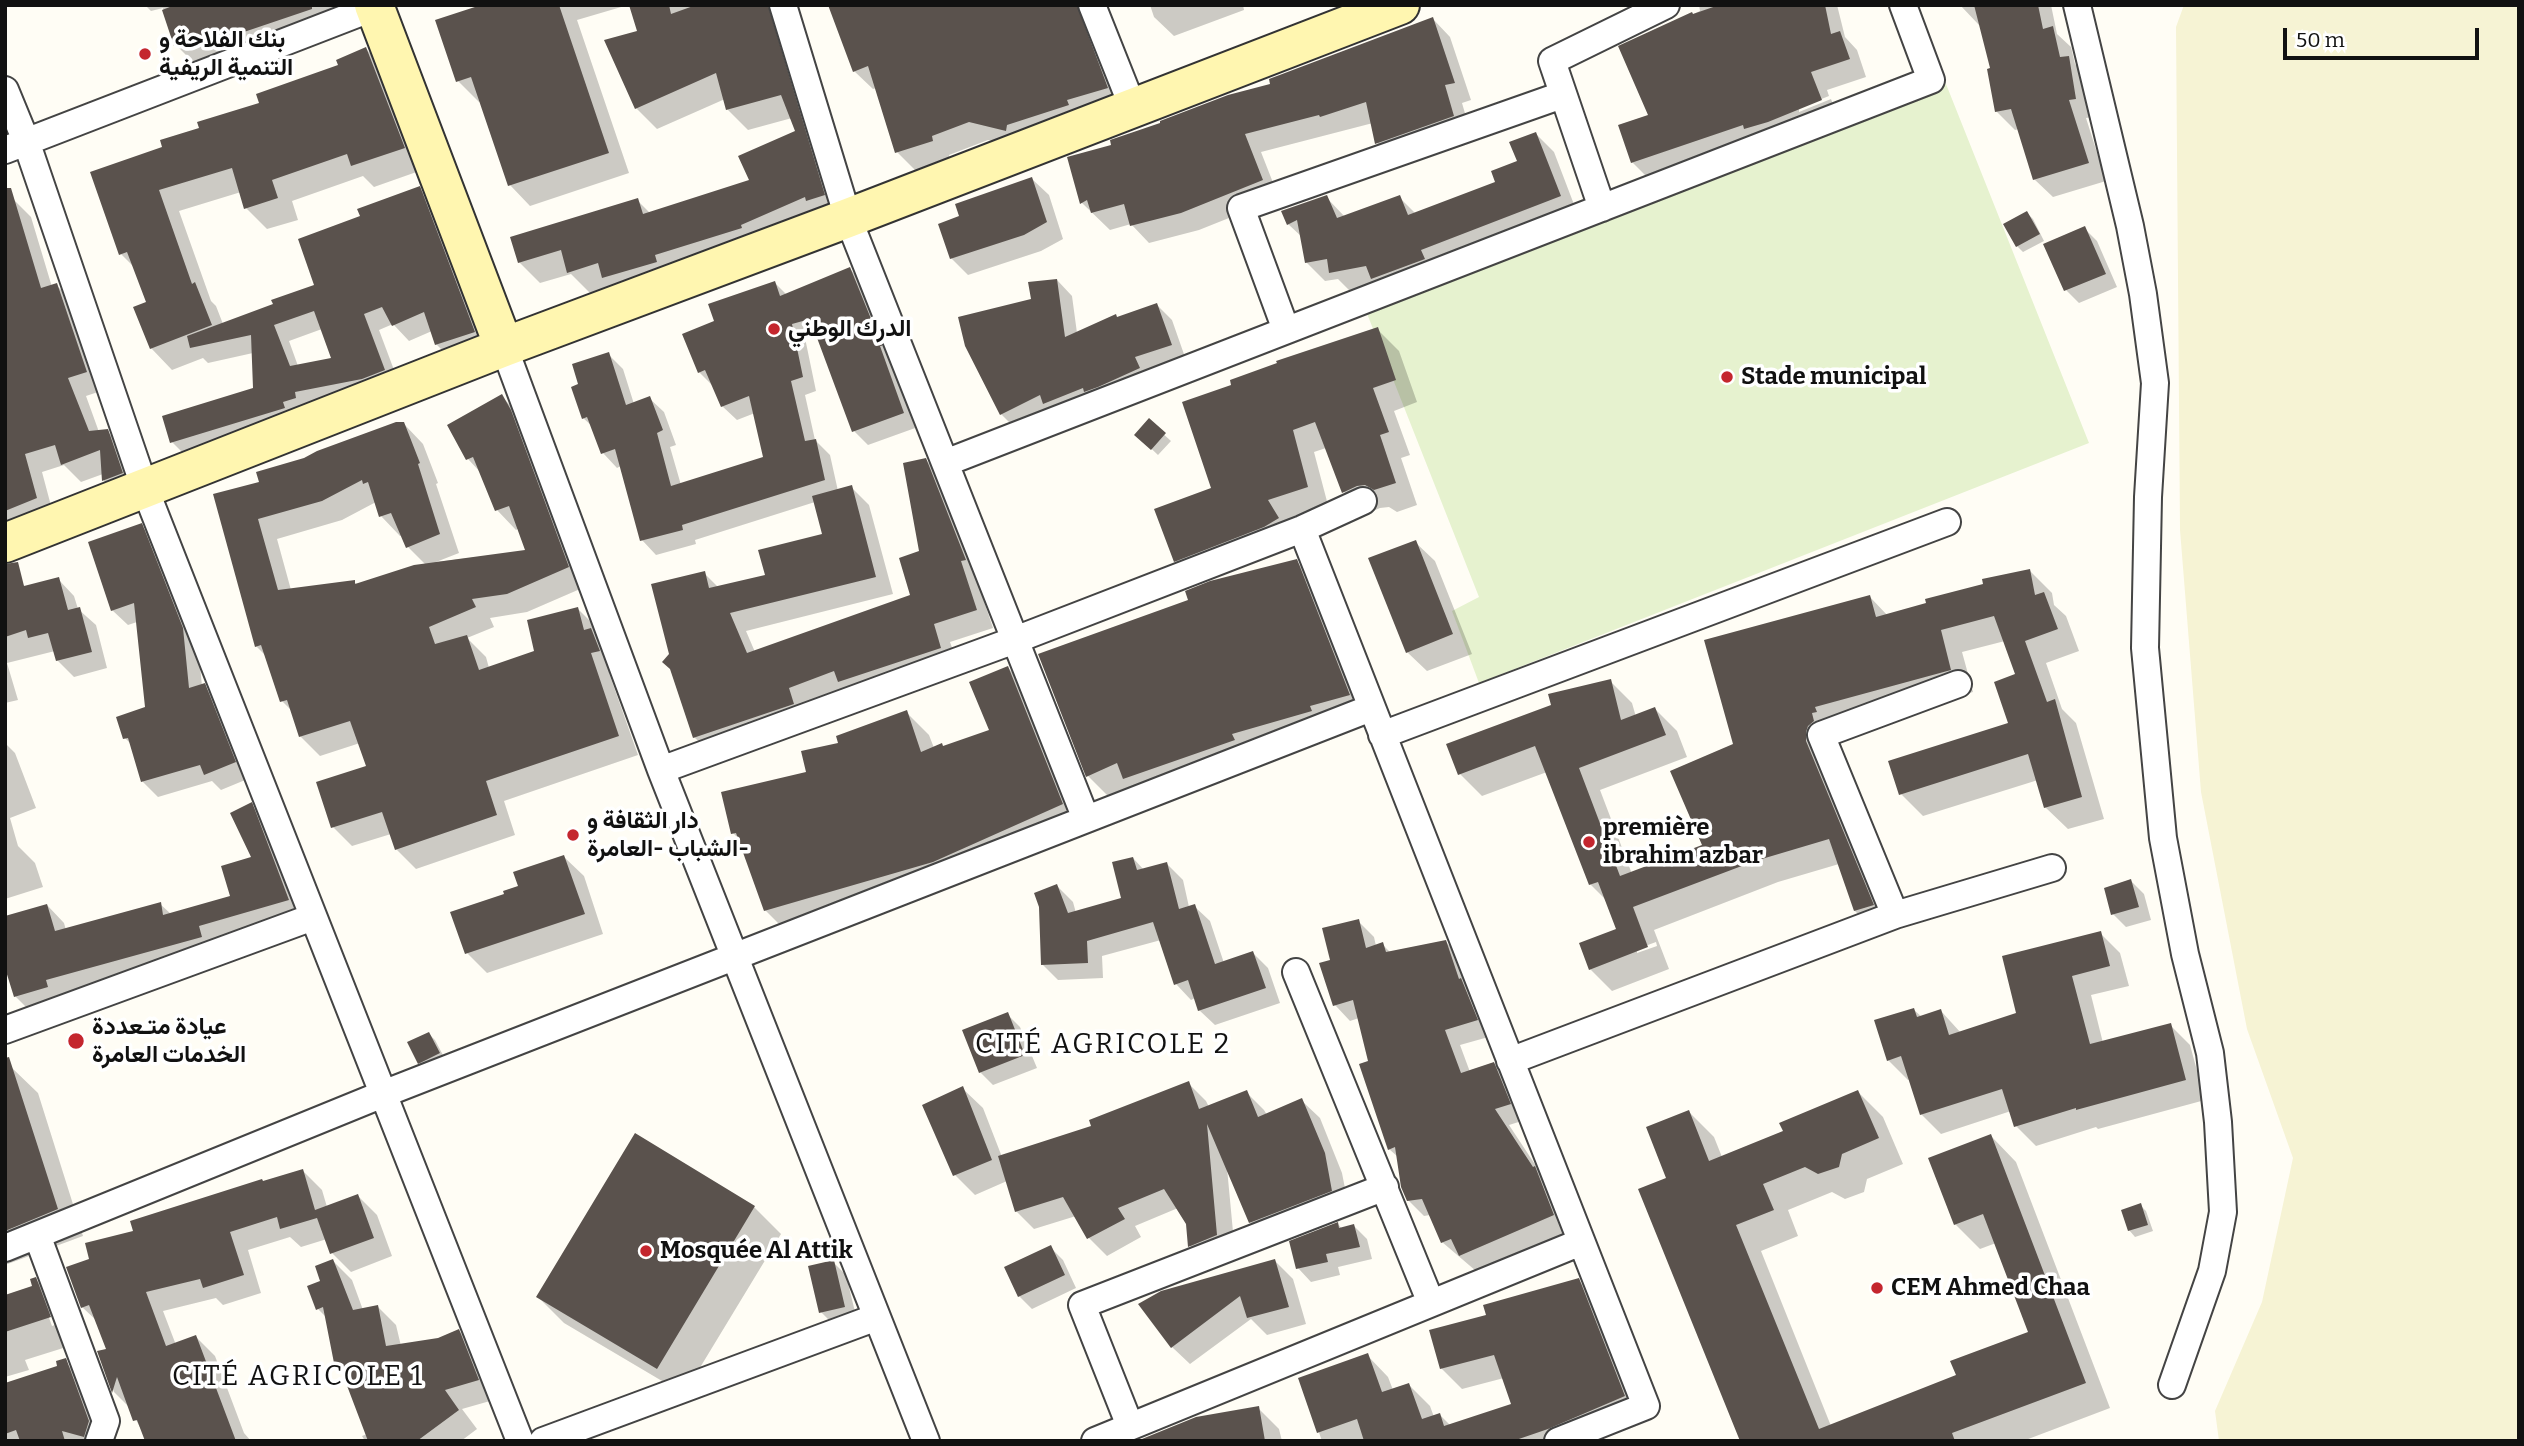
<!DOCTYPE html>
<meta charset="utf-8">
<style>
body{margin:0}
#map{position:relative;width:2524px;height:1446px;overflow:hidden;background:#fffdf5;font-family:Bitter,serif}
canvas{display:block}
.frame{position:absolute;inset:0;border:7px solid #111;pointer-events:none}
.scale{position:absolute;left:2283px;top:28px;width:196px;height:32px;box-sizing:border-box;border:4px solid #111;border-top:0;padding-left:9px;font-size:21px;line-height:24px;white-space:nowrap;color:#111;-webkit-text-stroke:5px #fff;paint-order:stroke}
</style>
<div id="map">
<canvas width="2524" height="1446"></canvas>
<div class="frame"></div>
<div class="scale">50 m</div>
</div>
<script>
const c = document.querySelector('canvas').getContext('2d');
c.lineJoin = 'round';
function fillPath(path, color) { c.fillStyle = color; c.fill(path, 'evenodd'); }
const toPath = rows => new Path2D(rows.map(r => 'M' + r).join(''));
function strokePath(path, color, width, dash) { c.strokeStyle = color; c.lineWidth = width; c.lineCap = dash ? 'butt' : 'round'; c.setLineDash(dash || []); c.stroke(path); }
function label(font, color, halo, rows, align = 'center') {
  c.font = font + ' Bitter,Vazirmatn,serif'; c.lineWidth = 7; c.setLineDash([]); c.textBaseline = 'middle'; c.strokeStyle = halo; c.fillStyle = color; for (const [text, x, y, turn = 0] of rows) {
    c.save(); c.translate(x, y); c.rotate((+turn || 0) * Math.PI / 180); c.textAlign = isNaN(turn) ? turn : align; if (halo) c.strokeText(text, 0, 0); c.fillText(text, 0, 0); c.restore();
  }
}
fillPath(toPath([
 [2184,5,2519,5,2519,1441,2219,1441,2215,1411,2262,1302,2293,1158,2247,1029,2201,792,2180,530,2176,27]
]), '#f6f3d4');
fillPath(toPath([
 [1946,84,2089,443,1479,683,1452,611,1479,597,1366,311]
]), '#e6f2cf');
fillPath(toPath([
 [145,5,369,5,197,66,176,45,163,8,151,11],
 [486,5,628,5,577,20,629,173,530,206,510,185,481,101,479,102,458,81],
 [631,5,783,5,844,216,625,298,613,286,590,293,571,274,540,283,519,262,637,200,650,213,752,181,797,132,792,118,748,130,727,109,725,99,657,129,636,108,639,32],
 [830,5,1097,5,1125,106,1024,148,988,140,949,155,950,159,915,170,897,152,877,88,873,89,854,71],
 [1150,5,1243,5,1244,10,1174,36,1154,17],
 [1699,5,1837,5,1845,37,1857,50,1866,77,1827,90,1829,96,1799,108,1799,112,1831,99,1838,118,1649,179,1632,162,1651,116,1620,47,1700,11],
 [1960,5,2051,5,2057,34,2071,47,2075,64,2087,76,2093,117,2086,118,2106,181,2053,197,2034,179,2019,129,2015,130,1996,111,1992,70,1981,25,1979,25],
 [1433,19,1450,37,1471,100,1462,103,1471,134,1394,161,1377,143,1373,123,1261,152,1279,198,1199,230,1149,243,1131,224,1110,230,1082,203,1069,158,1113,147,1272,85],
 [366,49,387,70,425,169,374,187,363,176,292,201,298,220,267,229,246,208,241,192,179,211,211,301,216,306,223,324,275,305,316,286,362,217,419,188,435,204,490,348,452,360,436,344,432,331,409,341,393,324,379,330,400,386,188,458,172,442,255,389,253,353,208,363,203,358,172,370,151,348,148,303,135,268,121,254,165,148,340,66],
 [322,329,333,359,298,366,289,341],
 [1536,134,1554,152,1578,215,1379,285,1349,290,1338,279,1325,281,1306,262,1302,237,1288,224,1326,197,1345,217,1399,197,1416,214,1497,183,1519,162],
 [1032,179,1049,195,1063,239,1041,251,968,275,951,258,962,218],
 [13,199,31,217,52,287,56,285,75,303,104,390,86,396,99,432,107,431,126,450,140,492,122,499,104,481,103,474,81,482,64,465,42,472,54,517,5,541,5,201],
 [2027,213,2033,219,2044,241,2023,252,2017,246],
 [2084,228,2097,241,2117,287,2079,303,2066,290],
 [850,269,864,283,918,427,868,445,854,431,818,335,805,338,816,391,805,395,815,440,830,455,838,491,851,487,869,505,893,594,746,631,755,652,912,596,921,552,926,460,943,478,993,628,950,642,958,665,712,754,694,737,671,654,704,573,719,588,767,576,824,535,815,502,695,540,696,544,656,555,642,540,621,466,617,468,603,453,593,427,583,418,581,385,608,354,623,369,634,404,649,398,664,412,676,445,670,447,681,485,765,458,755,413,737,420,722,406,714,387,699,372,716,322,775,283,787,295],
 [1057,280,1072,296,1077,333,1157,305,1172,320,1186,360,1016,429,1001,414,1032,300],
 [1377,329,1399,351,1417,402,1394,411,1410,455,1401,458,1417,505,1397,512,1389,507,1380,508,1366,514,1344,492,1326,448,1314,452,1329,509,1198,583,1175,561,1213,490],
 [502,397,521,416,587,586,527,612,490,618,494,627,467,638,486,657,489,668,536,652,578,609,597,628,618,670,609,673,638,755,504,801,515,835,416,869,396,849,391,834,352,846,333,827,368,767,360,743,320,756,300,736,293,712,282,701,267,657,256,646,215,496,262,483,305,460,404,424,423,444,438,483,436,484,459,553,436,562,527,551,519,528,516,530,497,510,481,473,468,459],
 [376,502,381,516,400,536,403,535,408,547,426,565,358,585,354,582,291,590,277,539,342,520],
 [1149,421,1171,441,1158,455,1137,435],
 [141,526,157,541,198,645,202,686,220,701,250,778,221,790,212,781,158,797,143,782,132,745,125,738,147,709,137,622,128,625,112,610],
 [1415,542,1435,561,1472,654,1427,671,1407,652],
 [1296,561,1319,584,1372,718,1111,799,1088,776],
 [2030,571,2052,593,2054,605,2066,616,2079,651,2046,663,2062,709,2076,723,2104,819,2068,829,2045,807,2038,780,1923,816,1901,794,2011,724,2017,676,2005,641,1962,652,1973,692,1836,729,1830,748,1895,927,1877,933,1855,911,1839,864,1778,882,1654,930,1669,969,1612,991,1590,969,1619,930,1608,902,1590,884,1547,772,1482,796,1460,774,1553,706,1610,681,1632,703,1636,717,1655,709,1677,731,1687,757,1600,790,1632,874,1704,846,1735,745,1870,597,1888,616],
 [1656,942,1657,946,1637,953,1637,949],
 [58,579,74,596,78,609,96,625,107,668,74,677,57,660,55,651,7,663,18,700,5,703,5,590,22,584,26,587],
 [1008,668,1031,690,1085,827,956,884,788,933,765,910,741,841,733,833,808,773,840,744,906,712,929,735,934,748,944,747,991,731],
 [5,743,15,753,36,808,10,818,18,846,35,863,43,887,5,899],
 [251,805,268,822,305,918,33,1014,16,997,6,965,47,905,64,923,66,930,160,904,171,914,232,897,254,858],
 [564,857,584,876,603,934,487,973,467,953,506,895],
 [1133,858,1144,870,1167,864,1183,880,1189,907,1194,906,1210,921,1224,963,1253,953,1268,968,1280,1003,1215,1025,1199,1010,1195,998,1191,1000,1176,984,1161,940,1102,956,1103,978,1058,980,1042,964,1057,886,1073,902,1076,913,1123,899],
 [2131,881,2144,894,2151,920,2126,927,2113,914],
 [1358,921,1374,937,1376,946,1382,944,1391,953,1446,942,1462,958,1492,1036,1460,1045,1470,1072,1494,1064,1509,1079,1525,1120,1509,1125,1542,1175,1569,1231,1476,1271,1442,1242,1430,1215,1424,1216,1408,1200,1398,1157,1389,1149,1359,1018,1350,1021,1335,1005,1332,961],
 [2100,933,2120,953,2129,986,2091,995,2103,1043,2170,1025,2190,1045,2205,1100,2098,1129,2096,1127,2036,1146,2016,1126,2011,1111,1941,1134,1921,1114,1910,1079,1908,1080,1888,1060,1914,1010,1922,1017,1941,1011,1961,1033,2018,1014],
 [1007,1014,1020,1027,1037,1068,993,1085,980,1072],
 [429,1034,435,1040,445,1059,425,1069,419,1063],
 [11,1067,38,1093,83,1236,5,1265,5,1069],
 [1188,1083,1206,1101,1209,1107,1246,1092,1264,1110,1267,1115,1302,1101,1320,1118,1342,1173,1349,1209,1268,1240,1250,1222,1227,1168,1235,1253,1208,1264,1190,1246,1188,1223,1178,1208,1135,1226,1141,1237,1107,1256,1089,1238,1076,1216,1034,1229,1016,1211,1007,1181,975,1195,955,1175,963,1089,983,1108,1002,1157,1094,1127],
 [1858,1092,1883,1117,1903,1164,1867,1179,1864,1192,1845,1199,1832,1192,1788,1210,1798,1236,1761,1251,1831,1426,1958,1376,2030,1333,1996,1243,1980,1249,1955,1224,1991,1136,2016,1162,2110,1408,2023,1441,1742,1441,1668,1179,1689,1112,1714,1137,1722,1157,1785,1132],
 [636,1136,754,1207,781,1234,684,1394,564,1323,538,1297],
 [303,1171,322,1190,327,1207,358,1196,377,1215,392,1256,351,1272,332,1253,327,1239,301,1247,290,1237,248,1250,261,1293,223,1305,216,1298,163,1311,176,1345,196,1337,215,1356,244,1433,251,1441,147,1441,130,1408,114,1392,99,1352,108,1350,98,1322,82,1307,91,1261,135,1233,263,1183],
 [2140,1205,2146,1211,2153,1231,2135,1237,2129,1230],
 [1338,1224,1342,1229,1354,1226,1367,1239,1372,1259,1338,1267,1340,1275,1311,1282,1298,1268],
 [1050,1247,1063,1260,1076,1288,1032,1309,1019,1296],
 [333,1261,352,1280,363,1310,378,1307,396,1325,401,1346,438,1340,459,1331,478,1350,497,1399,462,1409,477,1429,461,1441,365,1441,362,1436,367,1434,343,1370,336,1362,327,1318,318,1309,322,1282],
 [1275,1261,1293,1279,1306,1324,1267,1335,1251,1319,1190,1364,1172,1347],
 [833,1262,846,1275,857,1320,834,1325,821,1312],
 [35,1279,62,1305,76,1344,25,1360,29,1370,5,1377,5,1297,35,1287],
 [48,1315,52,1315,55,1325,52,1326],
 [1578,1280,1600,1301,1645,1418,1591,1441,1322,1441,1300,1379,1367,1355,1388,1377,1393,1390,1409,1385,1430,1406,1434,1417,1440,1415,1451,1426,1514,1406,1504,1378,1462,1389,1441,1368,1488,1316],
 [67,1364,84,1381,105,1441,5,1441,5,1385],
 [1258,1408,1279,1429,1282,1441,1157,1441]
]), '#0003');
fillPath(toPath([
 [175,5,312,5,312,9,241,33,244,41,224,48,218,31,174,46,162,10],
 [481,5,559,5,609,153,508,186,471,77,456,82,435,20],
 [629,5,669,5,671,14,696,5,768,5,825,195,806,201,805,197,741,225,742,228,655,255,657,262,602,278,598,263,567,273,561,250,518,263,510,237,638,198,643,214,749,180,738,156,795,131,781,95,726,110,716,73,635,109,604,40,637,31],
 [828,5,1077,5,1108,88,1067,100,1069,105,1007,125,1006,131,969,122,932,136,933,141,895,153,868,66,853,72],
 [1719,5,1825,5,1831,34,1840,31,1850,59,1811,72,1822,100,1768,122,1744,129,1743,125,1631,163,1618,125,1648,115,1618,46,1692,12,1693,14],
 [1974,5,2038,5,2043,29,2053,26,2060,57,2069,56,2076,99,2069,100,2089,163,2033,180,2011,109,1995,112,1987,69,1990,68],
 [1433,17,1455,83,1445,85,1454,116,1375,144,1366,102,1320,117,1319,115,1245,134,1263,180,1181,213,1130,226,1124,204,1091,213,1087,200,1080,204,1067,157,1111,145,1110,140,1160,123,1160,121,1228,95,1270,84,1269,79],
 [366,47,405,148,351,166,347,154,272,180,278,198,244,209,232,168,159,190,192,284,195,282,212,325,150,349,133,307,146,302,127,252,119,255,90,172,162,147,160,140,199,128,197,122,259,103,256,94,338,65,336,60],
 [1536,132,1561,196,1421,250,1425,259,1371,279,1366,266,1329,273,1327,259,1305,263,1297,220,1287,225,1281,211,1327,195,1337,218,1400,195,1408,215,1495,182,1491,171,1517,161,1509,142],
 [1032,177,1047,222,1024,235,950,259,938,224,959,216,955,204],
 [420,186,475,332,435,345,424,312,392,326,382,307,364,314,385,370,362,379,295,392,296,398,283,402,285,408,170,443,162,416,253,388,251,335,190,348,187,336,273,304,271,300,314,285,298,239,360,216,357,209],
 [314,311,331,358,290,366,274,325],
 [5,188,11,188,41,288,57,283,87,372,68,378,89,431,108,429,123,473,102,481,100,450,61,465,55,445,25,454,37,498,5,511],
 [2027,211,2040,234,2016,247,2003,224],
 [2085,226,2106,274,2064,291,2043,244],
 [850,267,882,346,880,346,904,413,852,432,810,319,792,324,803,377,791,381,805,441,816,439,825,480,682,525,683,530,640,541,615,449,601,454,587,417,582,419,571,387,578,384,572,364,609,352,626,405,650,396,663,430,657,433,671,486,763,457,749,396,721,407,705,370,698,373,682,334,714,321,708,304,775,281,780,296],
 [1057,279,1065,337,1116,314,1117,317,1157,303,1172,345,1135,357,1140,368,1098,387,1084,392,1083,388,1043,404,1040,395,1000,415,965,346,958,317,1031,299,1028,282],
 [1378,327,1396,380,1373,388,1389,432,1380,435,1396,483,1374,490,1365,485,1357,486,1342,493,1315,422,1293,430,1308,487,1268,500,1279,518,1264,527,1174,562,1154,509,1211,488,1182,402,1231,385,1230,380,1277,363,1276,361],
 [502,394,511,410,569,567,507,594,472,599,476,607,429,627,435,644,467,635,479,670,534,651,527,620,578,607,584,630,591,628,600,651,591,653,619,736,486,781,497,815,395,850,382,812,331,828,316,782,366,766,350,721,299,737,287,700,280,702,261,645,255,647,213,494,259,482,256,472,304,458,317,451,396,422,404,422,420,463,418,464,440,534,406,548,391,513,379,517,368,482,363,484,362,480,322,501,258,519,278,590,355,580,355,584,414,565,525,550,509,506,495,511,473,457,466,460,447,425],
 [1149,418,1166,433,1151,450,1134,435],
 [926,458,966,560,961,561,977,610,934,624,941,648,838,682,834,671,789,688,794,704,693,738,670,669,662,662,669,654,651,584,705,571,709,588,765,575,758,550,822,534,812,496,852,485,876,577,730,613,747,653,910,595,899,558,919,551,903,463],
 [142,523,183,628,189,688,205,683,236,762,204,775,200,765,141,782,128,738,123,739,116,717,145,707,134,603,111,611,88,542],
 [1416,540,1453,634,1406,653,1368,558],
 [1297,559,1350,695,1310,706,1312,711,1232,734,1235,740,1123,779,1117,763,1086,777,1038,654,1188,600,1185,591,1210,581],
 [18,562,24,586,59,577,68,610,80,607,92,652,56,661,48,633,28,638,26,630,5,637,5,564],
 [2030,569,2035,595,2044,592,2058,629,2025,641,2047,702,2055,699,2082,797,2044,808,2028,754,1899,795,1888,761,2008,723,1994,682,2015,674,1994,616,1941,630,1951,670,1815,707,1817,712,1812,713,1814,721,1808,726,1806,732,1806,741,1874,905,1854,911,1829,839,1755,861,1633,907,1648,947,1589,970,1579,943,1616,929,1598,882,1589,885,1535,746,1458,775,1446,744,1551,705,1548,694,1611,679,1621,720,1655,707,1666,735,1579,768,1620,876,1702,845,1670,771,1733,744,1704,640,1870,595,1876,617,1926,603,1925,599,1983,584,1982,579],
 [1008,666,1063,804,933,862,764,911,736,833,731,834,721,792,806,772,801,751,838,743,836,736,907,710,921,752,942,743,943,746,989,730,969,682],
 [252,802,289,900,199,926,202,937,46,980,48,987,14,997,5,968,5,916,47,904,55,931,161,902,163,915,230,896,221,866,251,857,230,813],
 [564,855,585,914,465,954,450,912,504,894,503,891,518,886,513,872],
 [1133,857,1137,870,1167,862,1179,909,1195,904,1215,964,1253,951,1266,988,1198,1011,1188,980,1174,985,1153,922,1087,941,1088,963,1041,965,1039,907,1034,893,1057,884,1068,913,1121,898,1112,862],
 [2131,879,2139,907,2111,915,2104,888],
 [1359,919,1366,948,1383,942,1386,952,1446,940,1459,979,1461,978,1478,1020,1445,1030,1461,1073,1494,1062,1511,1104,1495,1109,1533,1167,1535,1166,1554,1215,1459,1256,1451,1239,1441,1243,1422,1199,1407,1201,1401,1187,1395,1147,1388,1150,1359,1064,1368,1061,1353,1000,1333,1006,1319,963,1330,960,1322,928],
 [2101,931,2110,966,2072,976,2090,1044,2171,1023,2186,1080,2076,1110,2076,1108,2014,1127,2002,1089,1920,1115,1901,1056,1887,1061,1874,1020,1914,1008,1917,1017,1941,1009,1949,1035,2016,1013,2002,956],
 [1008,1012,1025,1055,979,1073,962,1030],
 [429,1032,440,1053,418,1064,407,1042],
 [9,1057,58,1209,5,1231,5,1058],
 [1189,1081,1199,1109,1247,1090,1258,1117,1302,1098,1325,1153,1332,1191,1249,1223,1207,1124,1217,1235,1188,1247,1186,1224,1164,1189,1118,1208,1125,1219,1087,1239,1063,1197,1015,1212,998,1156,1091,1126,1089,1120],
 [963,1086,992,1160,953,1176,922,1105],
 [1858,1090,1879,1138,1842,1154,1839,1167,1818,1174,1805,1167,1763,1184,1774,1210,1736,1225,1819,1429,1956,1375,1950,1361,2028,1332,1983,1214,1954,1225,1928,1158,1991,1134,2086,1383,1952,1433,1955,1441,1740,1441,1638,1189,1666,1178,1646,1127,1689,1110,1709,1161,1783,1131,1779,1123],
 [635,1133,755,1206,657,1369,536,1297],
 [303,1169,315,1210,358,1194,374,1238,330,1254,317,1218,280,1229,277,1217,230,1232,244,1275,203,1288,200,1279,146,1292,166,1346,196,1335,236,1441,145,1441,137,1420,133,1421,117,1377,112,1393,97,1351,106,1349,89,1305,81,1308,66,1267,89,1259,85,1243,133,1231,130,1221,262,1179,263,1181],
 [2141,1203,2148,1225,2128,1231,2121,1210],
 [1338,1222,1339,1228,1354,1224,1360,1247,1326,1254,1328,1262,1296,1269,1289,1241],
 [1051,1245,1065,1275,1018,1297,1004,1267],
 [333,1259,353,1310,378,1305,386,1346,438,1338,459,1329,479,1380,445,1390,459,1410,417,1441,368,1441,338,1362,334,1363,323,1307,316,1310,307,1286,320,1281,315,1266],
 [1275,1259,1289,1307,1247,1318,1240,1296,1171,1348,1138,1304,1161,1291],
 [834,1260,845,1307,819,1313,808,1266],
 [36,1277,51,1317,5,1332,5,1295,32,1286,30,1279],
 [1579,1278,1625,1396,1548,1429,1513,1441,1364,1441,1357,1419,1317,1433,1298,1378,1368,1353,1382,1392,1409,1383,1422,1419,1440,1413,1444,1426,1511,1404,1494,1355,1440,1369,1429,1330,1486,1315,1483,1305],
 [66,1358,89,1421,84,1437,62,1431,65,1441,20,1441,16,1430,5,1434,5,1383,57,1366,56,1361],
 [1259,1406,1265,1441,1137,1441,1196,1417]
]), '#5a524d');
const street = toPath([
 [783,5,848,218,1086,819],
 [1092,5,1133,108],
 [2077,5,2130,226,2143,294,2155,383,2148,497,2145,648,2163,838,2185,954,2210,1053,2218,1122,2223,1212,2212,1271,2172,1385],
 [5,90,26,141,145,489,520,1441],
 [5,150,380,5],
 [1602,208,1552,61,1666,5],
 [1286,330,1241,208,1562,95],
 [504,347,661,770,926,1441],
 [945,463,1931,80,1903,5],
 [1302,529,1646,1406,1558,1441],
 [1382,735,1947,522],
 [661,770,1015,640,1302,529,1363,501],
 [1895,915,2052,868],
 [1296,972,1431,1303],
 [5,1030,313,917],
 [1510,1061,1895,915,1821,735,1958,684],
 [37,1235,106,1421,99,1441],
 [5,1248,383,1094,1371,708],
 [1130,1426,1082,1305,1385,1187],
 [543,1441,877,1317],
 [1095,1441,1581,1242]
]);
const secondary = toPath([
 [374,5,504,347],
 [5,543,504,347,848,218,1400,5]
]);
strokePath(street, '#444', 30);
strokePath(secondary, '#333', 42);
strokePath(street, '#fff', 26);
strokePath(secondary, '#fff6b0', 38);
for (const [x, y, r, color] of [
 [145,54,7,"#c4262e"],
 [774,329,7,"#c4262e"],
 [1727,377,7,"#c4262e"],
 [573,835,7,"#c4262e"],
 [1589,842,7,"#c4262e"],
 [76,1041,9,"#c4262e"],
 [646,1251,7,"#c4262e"],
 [1877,1288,7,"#c4262e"]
]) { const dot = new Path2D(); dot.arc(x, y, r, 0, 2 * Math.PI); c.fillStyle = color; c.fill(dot); strokePath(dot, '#fff', 2.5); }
label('bold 24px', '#111', '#fff', [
 ["بنك الفلاحة و",159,40],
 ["التنمية الريفية",159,68],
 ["الدرك الوطني",788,329],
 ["Stade municipal",1741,377],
 ["دار الثقافة و",587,821],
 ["الشباب -العامرة-",587,849],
 ["première",1603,828],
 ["ibrahim azbar",1603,856],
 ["عيادة متـعددة",92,1027],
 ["الخدمات العامرة",92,1055],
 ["Mosquée Al Attik",660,1251],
 ["CEM Ahmed Chaa",1891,1288]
], 'left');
c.letterSpacing = '2px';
label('28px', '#111', '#fff', [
 ["CITÉ AGRICOLE 2",1103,1045],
 ["CITÉ AGRICOLE 1",298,1377]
]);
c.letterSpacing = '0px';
</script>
